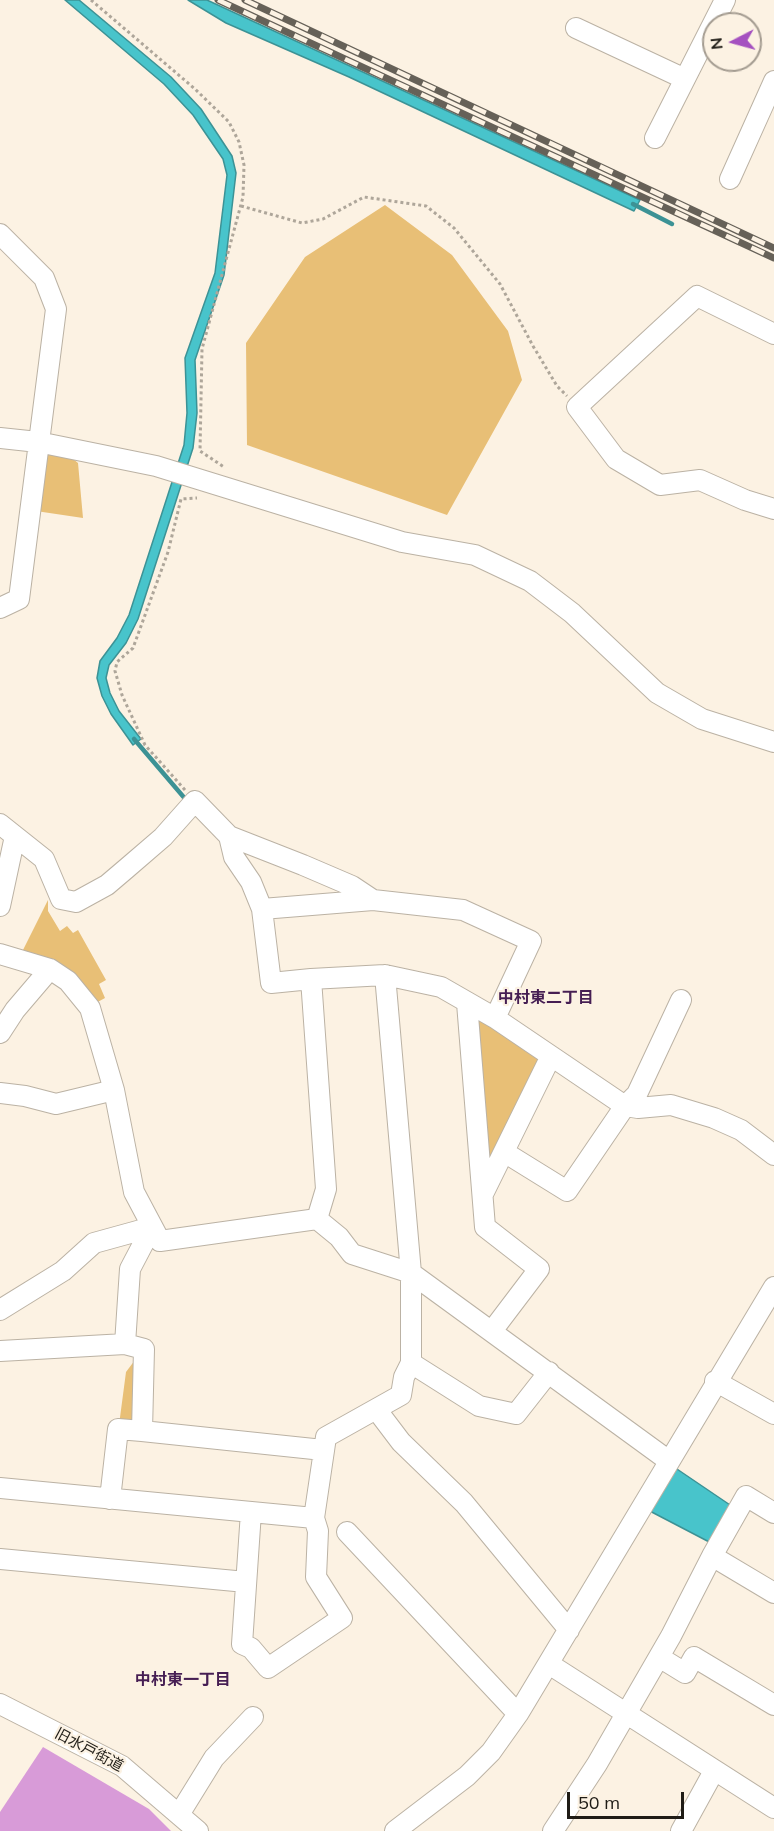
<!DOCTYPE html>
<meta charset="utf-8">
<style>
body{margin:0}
#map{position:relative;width:774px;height:1831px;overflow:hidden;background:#fcf2e3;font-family:Mulish,sans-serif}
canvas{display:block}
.north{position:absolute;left:702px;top:12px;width:60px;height:60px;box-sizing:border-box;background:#fcf2e3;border:2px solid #a49c91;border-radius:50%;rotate:264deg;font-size:16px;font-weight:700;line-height:24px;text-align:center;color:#1f1c16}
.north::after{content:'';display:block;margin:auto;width:21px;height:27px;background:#a551c0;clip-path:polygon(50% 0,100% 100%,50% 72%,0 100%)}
.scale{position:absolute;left:567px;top:1792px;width:117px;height:27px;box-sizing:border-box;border:3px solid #1f1c16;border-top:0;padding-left:8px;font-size:18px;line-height:21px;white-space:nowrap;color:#1f1c16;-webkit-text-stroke:4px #fcf2e3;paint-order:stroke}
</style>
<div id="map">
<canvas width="774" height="1831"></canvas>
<div class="north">N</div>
<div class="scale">50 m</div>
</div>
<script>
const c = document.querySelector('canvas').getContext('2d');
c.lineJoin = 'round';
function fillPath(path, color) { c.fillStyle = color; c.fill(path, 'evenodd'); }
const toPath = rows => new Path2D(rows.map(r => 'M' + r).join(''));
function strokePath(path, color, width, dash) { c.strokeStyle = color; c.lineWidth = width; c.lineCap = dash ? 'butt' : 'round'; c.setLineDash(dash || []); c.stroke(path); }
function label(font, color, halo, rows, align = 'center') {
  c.font = font + ' Mulish,"Noto Sans JP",sans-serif'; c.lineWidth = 4.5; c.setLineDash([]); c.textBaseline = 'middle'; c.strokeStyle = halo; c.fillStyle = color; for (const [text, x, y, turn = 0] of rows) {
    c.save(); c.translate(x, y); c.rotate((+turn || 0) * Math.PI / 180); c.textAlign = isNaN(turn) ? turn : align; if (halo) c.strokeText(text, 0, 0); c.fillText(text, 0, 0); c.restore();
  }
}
fillPath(toPath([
 [385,205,452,255,508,331,522,380,447,515,247,445,246,343,305,257],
 [41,447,67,454,78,463,83,518,36,511],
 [48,900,48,911,60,931,67,926,73,933,78,930,106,980,99,984,105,998,94,1004,20,956],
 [470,1008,546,1057,484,1186],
 [141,1352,139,1428,119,1425,126,1372]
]), '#e8bf76');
const water = toPath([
 [65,0,79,0,171,77,201,109,232,156,236,173,224,275,195,360,197,413,193,448,138,619,126,643,109,665,106,678,110,693,119,711,141,739,133,745,111,714,102,696,97,678,100,661,117,638,129,615,184,445,187,413,185,358,215,273,227,175,223,159,193,115,164,84,65,0],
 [188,0,207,0,640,200,634,211,349,77,226,23,188,0],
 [671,1465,736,1509,715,1545,644,1508,671,1465]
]);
fillPath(water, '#48c4cb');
strokePath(water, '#3c9295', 1.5);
strokePath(toPath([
 [633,204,672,224],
 [134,739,187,801]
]), '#3c9295', 4.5);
fillPath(toPath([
 [43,1747,149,1809,171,1831,0,1831,0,1812]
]), '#d89bd8');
const minor = toPath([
 [576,28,685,79],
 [655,138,725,0],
 [730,179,774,81],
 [0,234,44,278,56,309,19,599,0,608],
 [774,334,697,296,577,407,616,459,660,485,700,480,745,500,774,509],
 [0,438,38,442,156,466,402,542,475,555,530,581,572,613,657,693,702,719,774,742],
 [0,824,44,859,61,899,76,902,107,885,127,868,163,837,195,801,229,836,234,857,251,882,262,909,271,983,311,979],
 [229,836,303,865,352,886,373,900],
 [0,906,15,836],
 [262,909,373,900,463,910,531,941,495,1018],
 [0,954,50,969,68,981,90,1008,114,1090,134,1192,160,1241,317,1219,339,1237,352,1254,411,1273,669,1461],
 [467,1003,485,1227,539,1269,492,1331],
 [0,1033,15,1010,50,969],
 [0,1093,25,1096,56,1104,114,1090],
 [504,1152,567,1191,625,1106,637,1094,681,1000],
 [483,1194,551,1056],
 [317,1219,326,1189,311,979,385,975,441,987,495,1018,625,1106,638,1108,671,1105,714,1118,741,1130,774,1155],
 [0,1310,63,1271,94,1243,152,1227],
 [0,1351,125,1344],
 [411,1363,479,1406,516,1414,549,1372],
 [715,1381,774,1414],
 [376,1409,401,1442,464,1503,569,1630],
 [142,1431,323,1450],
 [0,1488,314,1518],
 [110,1499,118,1429,142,1431,144,1349,125,1344,130,1269,152,1227],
 [251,1512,242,1644,251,1648,268,1668,342,1618,316,1577,318,1531,314,1518,326,1437,401,1395,404,1377,411,1363,411,1273,385,975],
 [347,1532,518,1714],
 [712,1556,746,1496,774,1513],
 [0,1559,246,1582],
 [659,1657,685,1673,694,1657,774,1705],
 [549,1664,774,1808],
 [0,1704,122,1766,198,1831],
 [180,1813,214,1758,253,1717],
 [395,1831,467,1776,491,1752,518,1714,774,1287],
 [553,1831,597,1764,671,1636,712,1556,774,1593],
 [681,1831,714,1771]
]);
strokePath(minor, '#bbb2a4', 22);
strokePath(toPath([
 [91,0,195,89,229,122,239,142,244,165,243,197,202,349,200,451,224,467],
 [241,206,302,223,323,219,364,197,426,206,454,228,500,284,533,346,557,386,567,396],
 [185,790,145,745,122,695,115,671,117,662,133,648,168,552,181,499,197,498]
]), '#aea69a', 3, [3, 3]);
strokePath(minor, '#fff', 20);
const rail = toPath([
 [218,0,774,258],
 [245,0,774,248]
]);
strokePath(rail, '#666158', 7);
strokePath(rail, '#fcf2e3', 4.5, [14]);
label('15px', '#1f1c16', '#fcf2e3', [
 ["旧水戸街道",89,1750,28]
]);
label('bold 16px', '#461e53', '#fcf2e3', [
 ["中村東二丁目",546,998],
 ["中村東一丁目",183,1680]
]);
</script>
